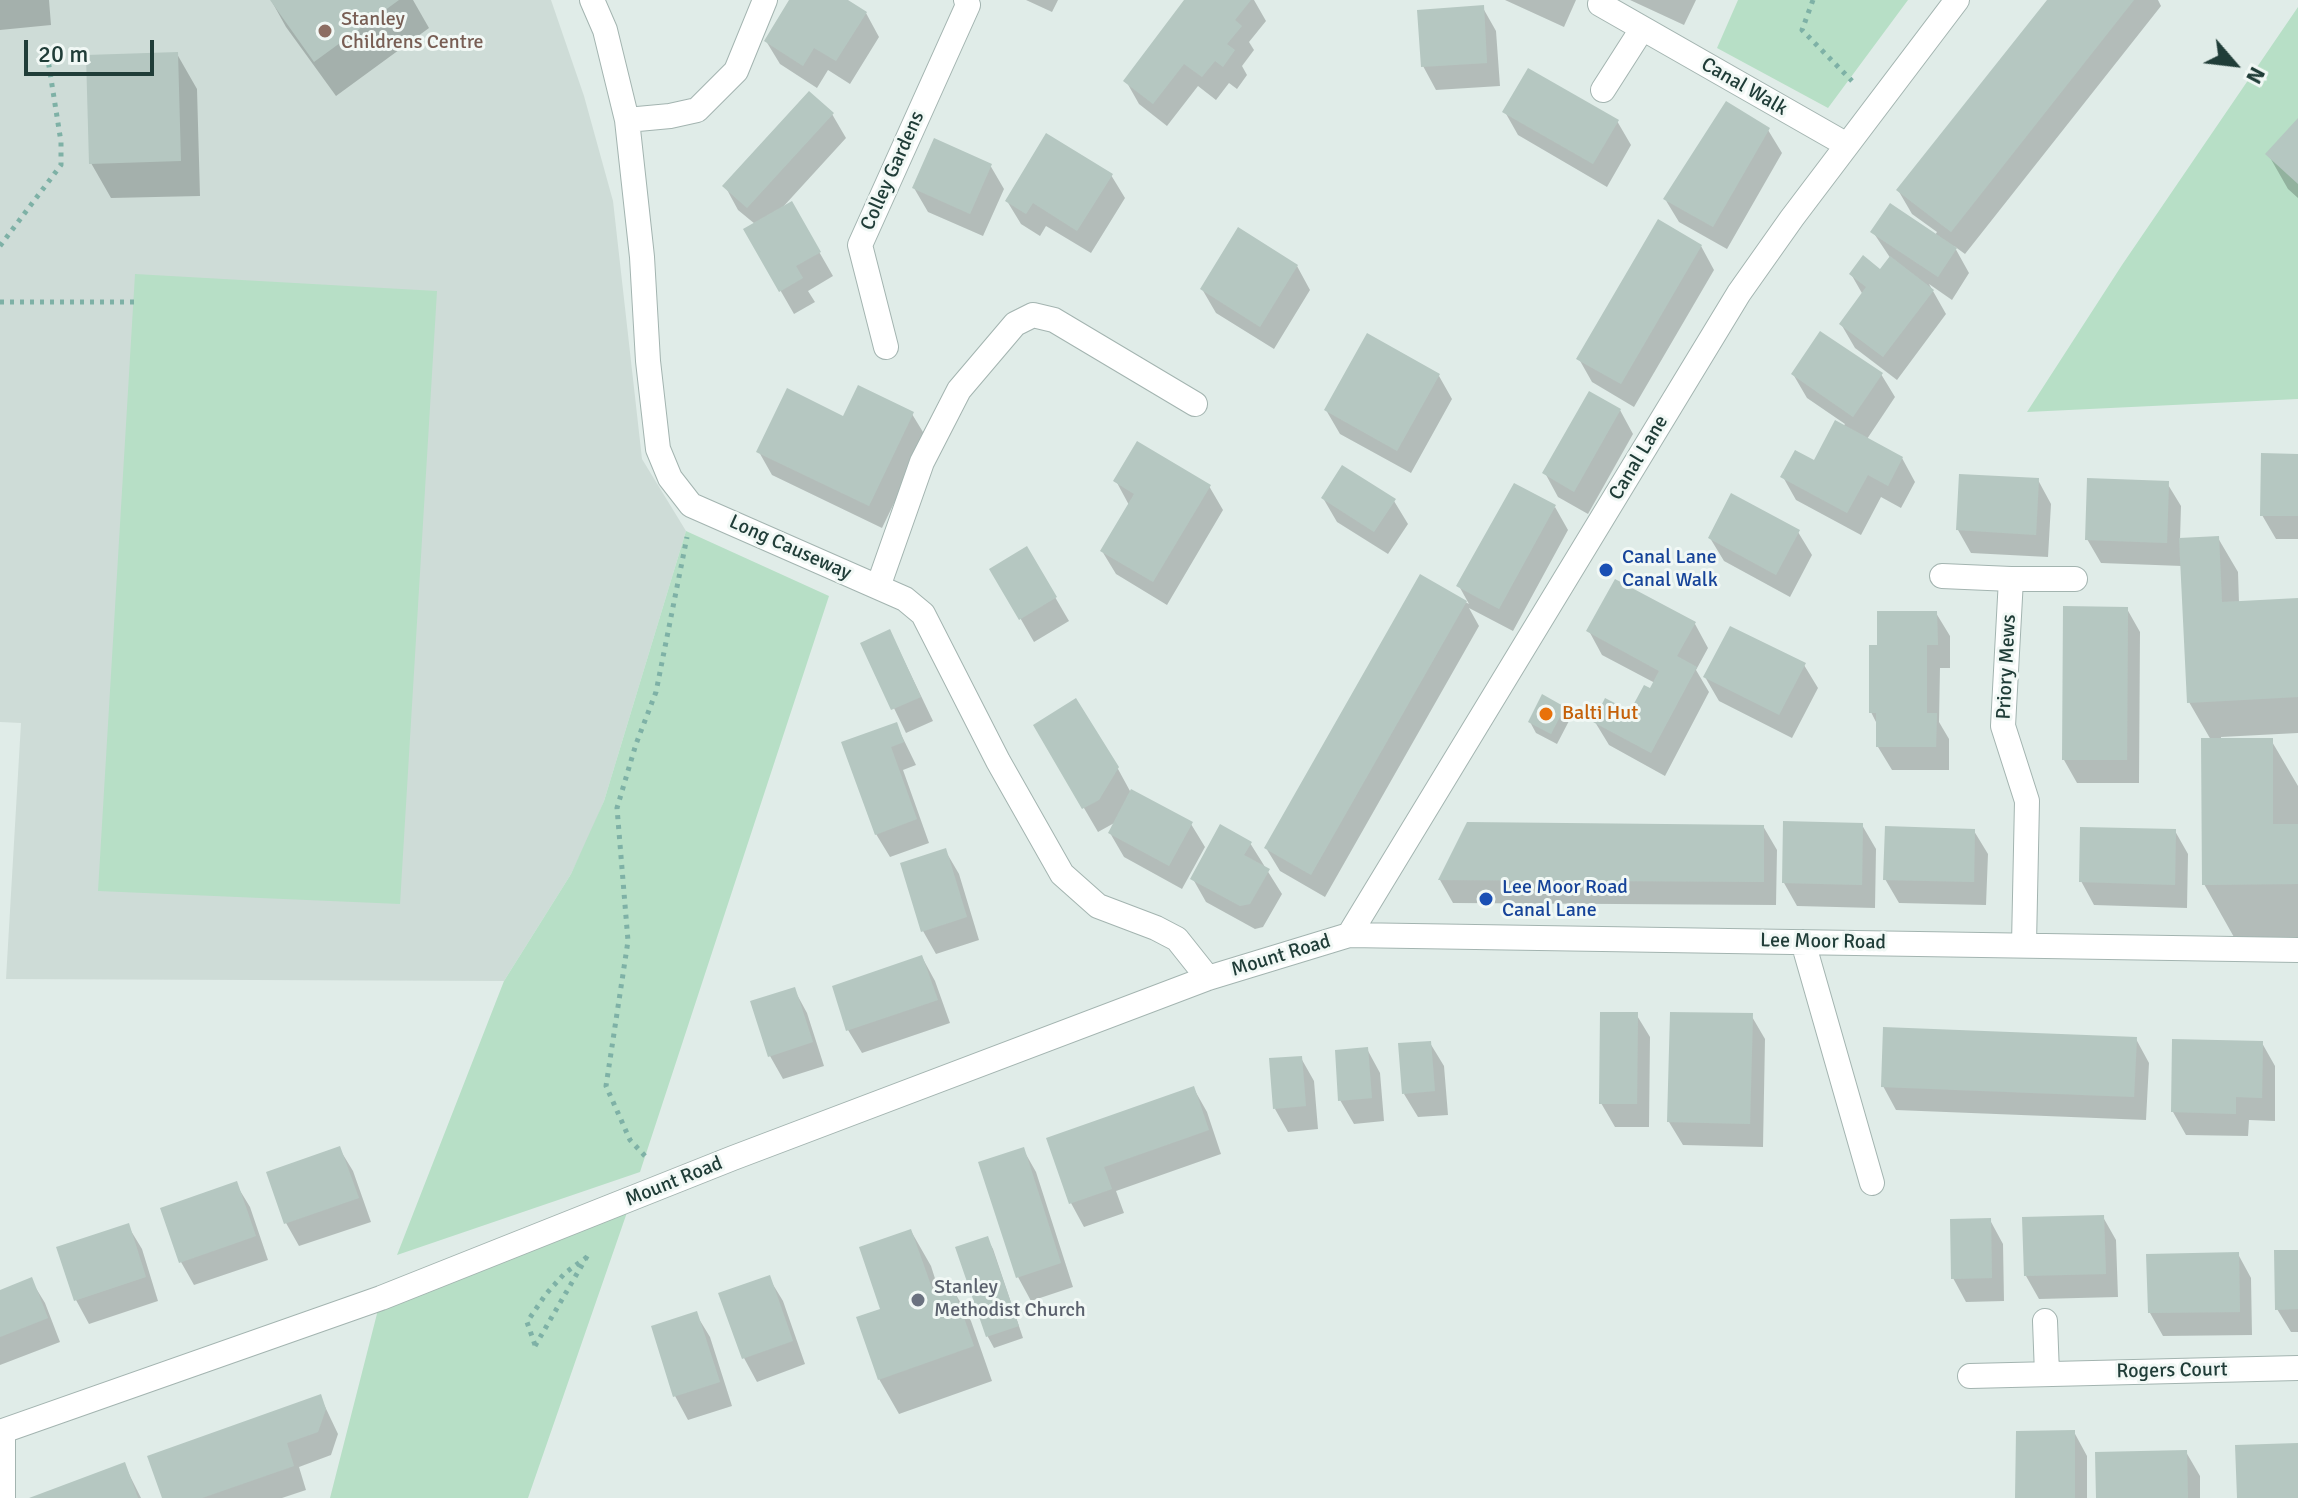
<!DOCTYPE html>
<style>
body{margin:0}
#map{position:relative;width:2298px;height:1498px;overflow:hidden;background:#e0ece8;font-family:Signika,sans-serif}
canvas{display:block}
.north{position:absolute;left:2194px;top:24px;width:80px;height:80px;-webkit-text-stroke:6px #f1f8f5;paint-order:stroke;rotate:118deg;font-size:22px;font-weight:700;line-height:32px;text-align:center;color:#203d38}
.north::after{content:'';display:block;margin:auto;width:28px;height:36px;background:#203d38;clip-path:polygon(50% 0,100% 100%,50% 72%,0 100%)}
.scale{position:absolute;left:24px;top:40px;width:130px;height:36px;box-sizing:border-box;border:4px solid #203d38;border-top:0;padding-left:10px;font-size:24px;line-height:28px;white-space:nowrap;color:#203d38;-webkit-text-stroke:6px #f1f8f5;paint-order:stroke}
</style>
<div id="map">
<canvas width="2298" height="1498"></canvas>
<div class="north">N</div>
<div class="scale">20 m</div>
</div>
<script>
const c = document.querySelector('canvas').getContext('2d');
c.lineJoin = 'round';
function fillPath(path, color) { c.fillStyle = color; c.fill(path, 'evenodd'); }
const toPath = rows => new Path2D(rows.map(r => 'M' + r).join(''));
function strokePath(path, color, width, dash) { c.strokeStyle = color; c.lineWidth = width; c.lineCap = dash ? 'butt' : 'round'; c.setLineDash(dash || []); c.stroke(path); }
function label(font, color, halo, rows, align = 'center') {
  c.font = font + ' Signika,sans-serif'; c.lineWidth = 6; c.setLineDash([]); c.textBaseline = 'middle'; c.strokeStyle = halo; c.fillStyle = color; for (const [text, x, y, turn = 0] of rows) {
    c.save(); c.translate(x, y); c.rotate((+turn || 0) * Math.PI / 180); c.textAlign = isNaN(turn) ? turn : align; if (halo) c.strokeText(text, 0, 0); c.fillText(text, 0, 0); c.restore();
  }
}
fillPath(toPath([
 [0,0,551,0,584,96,613,201,642,459,686,531,604,801,588,839,571,874,504,981,6,979,21,723,0,722]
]), '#cedcd7');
fillPath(toPath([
 [1738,0,1908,0,1828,108,1717,48],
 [2298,7,2298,399,2027,412,2122,265],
 [135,274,437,291,400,904,98,891],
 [686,531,829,596,640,1172,397,1255,504,981,571,874,604,801],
 [632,1198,528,1498,330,1498,381,1298]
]), '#b7dfc6');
fillPath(toPath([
 [0,0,49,0,51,25,0,30],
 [271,0,413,0,429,28,336,96,286,27],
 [792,0,844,0,866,13,879,37,850,84,828,70,817,88,780,64,766,41],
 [1026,0,1058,0,1052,12],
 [1187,0,1254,0,1266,21,1249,42,1254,50,1242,66,1247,75,1237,89,1229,83,1216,100,1198,86,1167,126,1139,104,1126,81],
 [1505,0,1576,0,1564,27],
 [1630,0,1696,0,1684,25],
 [2049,0,2158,0,2161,6,1965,254,1954,246,1969,273,1952,300,1929,284,1946,314,1897,380,1855,348,1841,324,1863,295,1851,274,1881,271,1891,259,1873,232,1935,235,1937,232,1912,214,1898,190],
 [1483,8,1496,31,1500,86,1436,90,1423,66],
 [177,54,197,89,200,196,111,198,91,163],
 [1505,112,1617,121,1631,145,1607,187,1518,135],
 [832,114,846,138,782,208,791,203,833,276,808,291,815,302,794,314,745,229,755,224,738,210,725,186],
 [2298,121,2298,198,2288,189,2268,154],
 [1768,130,1782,153,1727,249,1679,222,1665,199],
 [990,165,1004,189,983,236,928,212,914,188],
 [1111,175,1125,198,1091,253,1046,226,1040,236,1021,224,1007,201],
 [1701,246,1714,270,1634,407,1592,382,1579,359],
 [1297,266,1310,290,1274,349,1216,313,1202,289],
 [1793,374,1881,374,1895,397,1867,439,1902,458,1915,482,1901,508,1881,497,1861,535,1796,500,1783,477,1814,463,1845,424,1807,398],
 [1439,376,1452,399,1411,473,1340,434,1326,410],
 [1620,410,1633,434,1588,514,1558,497,1545,473],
 [912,414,926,437,882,528,772,475,759,452,844,418],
 [2298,456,2298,539,2276,539,2262,515],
 [2038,480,2051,504,2048,557,1971,553,1958,530],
 [1116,481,1209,486,1223,510,1167,605,1116,574,1102,551,1129,505],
 [2167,483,2181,506,2180,540,2218,538,2238,572,2239,603,2298,600,2298,733,2221,737,2221,740,2271,740,2298,786,2298,945,2239,946,2204,884,2211,740,2189,702,2182,566,2101,563,2087,539],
 [1323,498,1394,501,1408,524,1388,554,1337,522],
 [1555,507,1568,530,1513,631,1469,608,1479,626,1325,897,1280,871,1266,848,1421,577,1469,604,1459,586],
 [1798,532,1812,555,1790,597,1724,561,1710,538],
 [1027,549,1069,621,1034,642,992,569],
 [2127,609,2140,632,2139,783,2077,783,2064,760],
 [1936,613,1950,636,1950,668,1940,668,1939,722,1949,739,1949,770,1892,770,1878,747,1878,726,1871,712,1879,647],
 [1695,624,1708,648,1696,670,1709,692,1665,776,1609,745,1595,722,1630,714,1655,683,1602,655,1589,631],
 [890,631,933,721,906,733,863,644],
 [1804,665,1818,688,1792,738,1719,701,1705,677],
 [1564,708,1570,719,1557,744,1536,733,1530,722],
 [896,724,916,765,903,770,929,843,890,857,876,834,843,743],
 [1036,726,1118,769,1130,791,1191,824,1205,847,1182,889,1124,857,1110,833,1116,822,1098,832],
 [1862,825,1876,849,1875,908,1797,906,1784,883],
 [1763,826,1777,850,1776,905,1453,903,1440,880],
 [1974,831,1988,854,1986,905,1899,903,1885,879],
 [2175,831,2188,854,2187,908,2094,905,2081,881],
 [1250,843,1282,894,1263,927,1255,929,1206,902,1193,879],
 [945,850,959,874,979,940,936,954,923,931],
 [922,957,935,981,950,1023,862,1053,848,1030],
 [794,989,807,1013,824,1066,783,1079,770,1056],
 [1636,1014,1650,1037,1649,1127,1615,1127,1601,1103],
 [1751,1015,1765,1039,1763,1147,1683,1145,1669,1122],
 [2136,1039,2149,1063,2146,1120,1896,1110,1883,1086],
 [1430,1043,1444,1066,1448,1115,1418,1117,1404,1094],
 [2262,1043,2275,1066,2275,1121,2249,1120,2248,1136,2186,1135,2173,1112],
 [1367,1049,1380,1073,1384,1121,1354,1124,1340,1100],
 [1301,1058,1314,1081,1318,1129,1288,1132,1275,1109],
 [1194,1089,1207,1112,1221,1154,1116,1191,1124,1213,1084,1227,1071,1203,1049,1139],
 [339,1148,353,1171,371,1222,299,1246,286,1223],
 [1023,1149,1036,1172,1073,1287,1031,1301,1018,1277],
 [236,1184,250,1207,268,1260,194,1285,181,1262],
 [2103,1217,2116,1240,2118,1297,2039,1299,2026,1276],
 [1990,1220,2003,1244,2004,1301,1966,1302,1953,1278],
 [128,1226,142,1249,158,1301,89,1324,76,1300],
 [911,1231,931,1266,939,1291,951,1286,971,1321,992,1381,899,1414,879,1379,883,1310],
 [987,1238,993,1249,1023,1338,994,1348,988,1337,957,1248],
 [2298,1252,2298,1332,2291,1332,2277,1309],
 [2238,1254,2251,1278,2252,1335,2163,1336,2150,1313],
 [769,1278,783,1301,805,1364,757,1382,744,1358],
 [31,1280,45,1303,60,1342,0,1365,0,1292],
 [696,1314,710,1337,732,1406,688,1420,675,1396],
 [320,1396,338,1434,331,1455,299,1467,306,1490,282,1498,164,1498],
 [2074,1432,2087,1456,2087,1498,2017,1498],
 [2186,1452,2200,1476,2200,1498,2098,1498],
 [124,1464,141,1498,34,1498]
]), '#0003');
fillPath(toPath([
 [270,0,399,0,314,62],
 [789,0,848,0,867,12,836,61,814,48,803,66,764,41],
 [1184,0,1251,0,1235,20,1242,26,1227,44,1235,50,1223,67,1215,61,1202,77,1184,64,1153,104,1123,81],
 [2047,0,2134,0,1951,232,1896,190],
 [1484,5,1487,63,1421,67,1417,10],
 [178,52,181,161,89,164,86,55],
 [1528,68,1619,120,1593,164,1502,112],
 [809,91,834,113,747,208,722,186],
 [1726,101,1770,128,1713,227,1663,199],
 [2298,118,2298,184,2265,154],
 [1046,133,1113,174,1077,231,1033,203,1026,214,1005,201],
 [934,138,992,164,970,214,912,188],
 [792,201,821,252,796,266,803,278,779,292,743,229],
 [1890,203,1957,248,1938,277,1870,232],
 [1658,219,1702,245,1621,384,1576,359],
 [1238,227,1298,265,1260,327,1200,289],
 [1863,255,1880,269,1890,256,1934,290,1883,357,1839,324,1866,287,1849,274],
 [1820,331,1883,373,1853,417,1791,374],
 [1367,333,1440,374,1397,451,1324,410],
 [858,385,914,412,869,506,756,452,787,388,843,416],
 [1589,391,1621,409,1574,492,1542,473],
 [1835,420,1903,457,1888,486,1868,475,1847,513,1780,477,1795,450,1814,460],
 [1137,441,1211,485,1153,582,1100,551,1134,494,1113,481],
 [2261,453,2298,454,2298,516,2260,516],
 [1342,465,1396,499,1374,532,1321,498],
 [1959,474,2039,478,2036,535,1956,530],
 [2087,478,2169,481,2167,543,2085,540],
 [1514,483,1556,505,1499,609,1456,586],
 [1731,493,1800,530,1776,575,1708,538],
 [2219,536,2222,602,2298,598,2298,697,2187,703,2179,538],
 [1027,546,1057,597,1019,620,989,569],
 [1420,574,1467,601,1311,875,1264,848],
 [1615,579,1696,622,1677,656,1697,667,1651,753,1593,722,1605,698,1630,711,1644,685,1650,688,1659,671,1586,631],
 [2063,606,2128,607,2127,760,2062,760],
 [1877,611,1937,611,1938,645,1927,645,1927,713,1937,713,1936,747,1876,747,1876,713,1869,713,1869,645,1877,645],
 [1730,626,1806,663,1779,715,1703,677],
 [890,629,921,697,891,710,860,643],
 [1542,694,1565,707,1551,734,1528,722],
 [1076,698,1119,767,1099,800,1082,809,1033,725],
 [897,722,904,742,891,747,917,819,875,835,841,742],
 [2201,738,2273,738,2273,824,2298,824,2298,884,2202,885],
 [1131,789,1193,822,1169,866,1108,833],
 [1783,821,1863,823,1862,885,1782,883],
 [1467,822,1764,825,1764,882,1438,880],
 [1220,824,1252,842,1244,855,1270,869,1250,904,1240,906,1190,879],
 [1885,826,1975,829,1974,882,1883,880],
 [2080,827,2176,829,2175,885,2079,882],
 [946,848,967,917,921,932,900,863],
 [922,955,938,1000,846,1031,832,986],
 [795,987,813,1042,768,1057,750,1001],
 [1600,1012,1638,1012,1637,1104,1599,1104],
 [1670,1012,1753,1013,1750,1124,1667,1122],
 [1883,1027,2137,1037,2134,1097,1881,1087],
 [2172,1039,2263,1041,2262,1098,2236,1097,2236,1114,2171,1112],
 [1431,1041,1435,1091,1402,1094,1398,1043],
 [1368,1047,1372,1098,1338,1101,1335,1050],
 [1302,1056,1306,1106,1273,1109,1269,1058],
 [1194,1086,1209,1130,1104,1167,1112,1189,1069,1204,1046,1138],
 [340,1146,359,1198,284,1224,266,1172],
 [1024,1147,1061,1263,1016,1278,978,1162],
 [237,1181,256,1236,179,1263,160,1208],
 [2104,1215,2106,1274,2024,1276,2022,1217],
 [1991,1218,1992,1278,1951,1279,1950,1219],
 [129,1223,146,1277,74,1301,56,1247],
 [911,1229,933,1291,952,1284,974,1346,878,1380,856,1317,880,1309,859,1247],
 [988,1236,1019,1326,986,1337,955,1247],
 [2274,1250,2298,1250,2298,1309,2275,1310],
 [2239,1252,2240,1312,2148,1313,2146,1254],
 [770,1275,793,1341,742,1359,718,1293],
 [32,1277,48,1318,0,1337,0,1290],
 [697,1311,720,1382,673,1397,651,1326],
 [321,1394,326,1409,318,1432,287,1443,294,1466,202,1498,162,1498,147,1456],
 [2075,1430,2075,1498,2015,1498,2016,1431],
 [2298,1443,2298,1498,2237,1498,2235,1445],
 [2187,1450,2188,1498,2096,1498,2095,1452],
 [125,1462,138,1498,29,1498]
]), '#b5c7c1');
const minor = toPath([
 [592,0,605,30,627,120,642,257,648,361,658,449,670,478,691,505,905,599,923,614,998,761,1062,874,1098,906,1156,928,1177,939,1208,978],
 [1600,4,1847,145],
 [1603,90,1642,29],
 [627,120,670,116,697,110,736,71,765,0],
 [886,347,860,245,968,5,966,0],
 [1942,576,2011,579,2003,726,2027,801,2024,944],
 [2011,579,2075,579],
 [878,587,922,462,959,390,1015,324,1033,315,1054,320,1195,404],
 [1349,935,1739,293,1792,218,1957,0],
 [1803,942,1872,1183],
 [2045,1321,2047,1374],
 [1970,1376,2298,1368],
 [0,1432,381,1298,733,1158,1208,978,1349,935,2298,950],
 [3,1498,3,1431]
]);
strokePath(minor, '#a3b4b0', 26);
strokePath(toPath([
 [1813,0,1802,30,1852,81],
 [0,246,61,165,61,142,46,47],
 [0,302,134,302],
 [645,1156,630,1140,606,1086,628,941,617,808,636,744,656,692,687,537],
 [535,1345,527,1322,546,1294,565,1273,587,1257],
 [535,1346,589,1253]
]), '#7eb1a6', 5, [4, 6]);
strokePath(minor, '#fff', 24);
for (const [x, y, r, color] of [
 [325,31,8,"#8d6e63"],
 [1606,570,8,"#1a4fb4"],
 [1546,714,8,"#e8710a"],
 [1486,899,8,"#1a4fb4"],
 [918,1300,8,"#6b7280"]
]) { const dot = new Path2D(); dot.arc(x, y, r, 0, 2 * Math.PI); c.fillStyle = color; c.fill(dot); strokePath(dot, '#f1f8f5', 3); }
label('20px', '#785e54', '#f1f8f5', [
 ["Stanley",341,20],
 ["Childrens Centre",341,43]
], 'left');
label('20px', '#203d38', '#f1f8f5', [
 ["Canal Walk",1744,87,30],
 ["Colley Gardens",893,171,-66],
 ["Canal Lane",1639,458,-59],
 ["Long Causeway",790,548,24],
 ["Priory Mews",2007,667,-87],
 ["Lee Moor Road",1823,942,1],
 ["Mount Road",1281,956,-17],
 ["Mount Road",674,1182,-22],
 ["Rogers Court",2172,1371,-1]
]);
label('20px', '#164399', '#f1f8f5', [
 ["Canal Lane",1622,558],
 ["Canal Walk",1622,581],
 ["Lee Moor Road",1502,888],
 ["Canal Lane",1502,911]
], 'left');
label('20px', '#c56008', '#f1f8f5', [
 ["Balti Hut",1562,714]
], 'left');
label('20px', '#5b616d', '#f1f8f5', [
 ["Stanley",934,1288],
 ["Methodist Church",934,1311]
], 'left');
</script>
